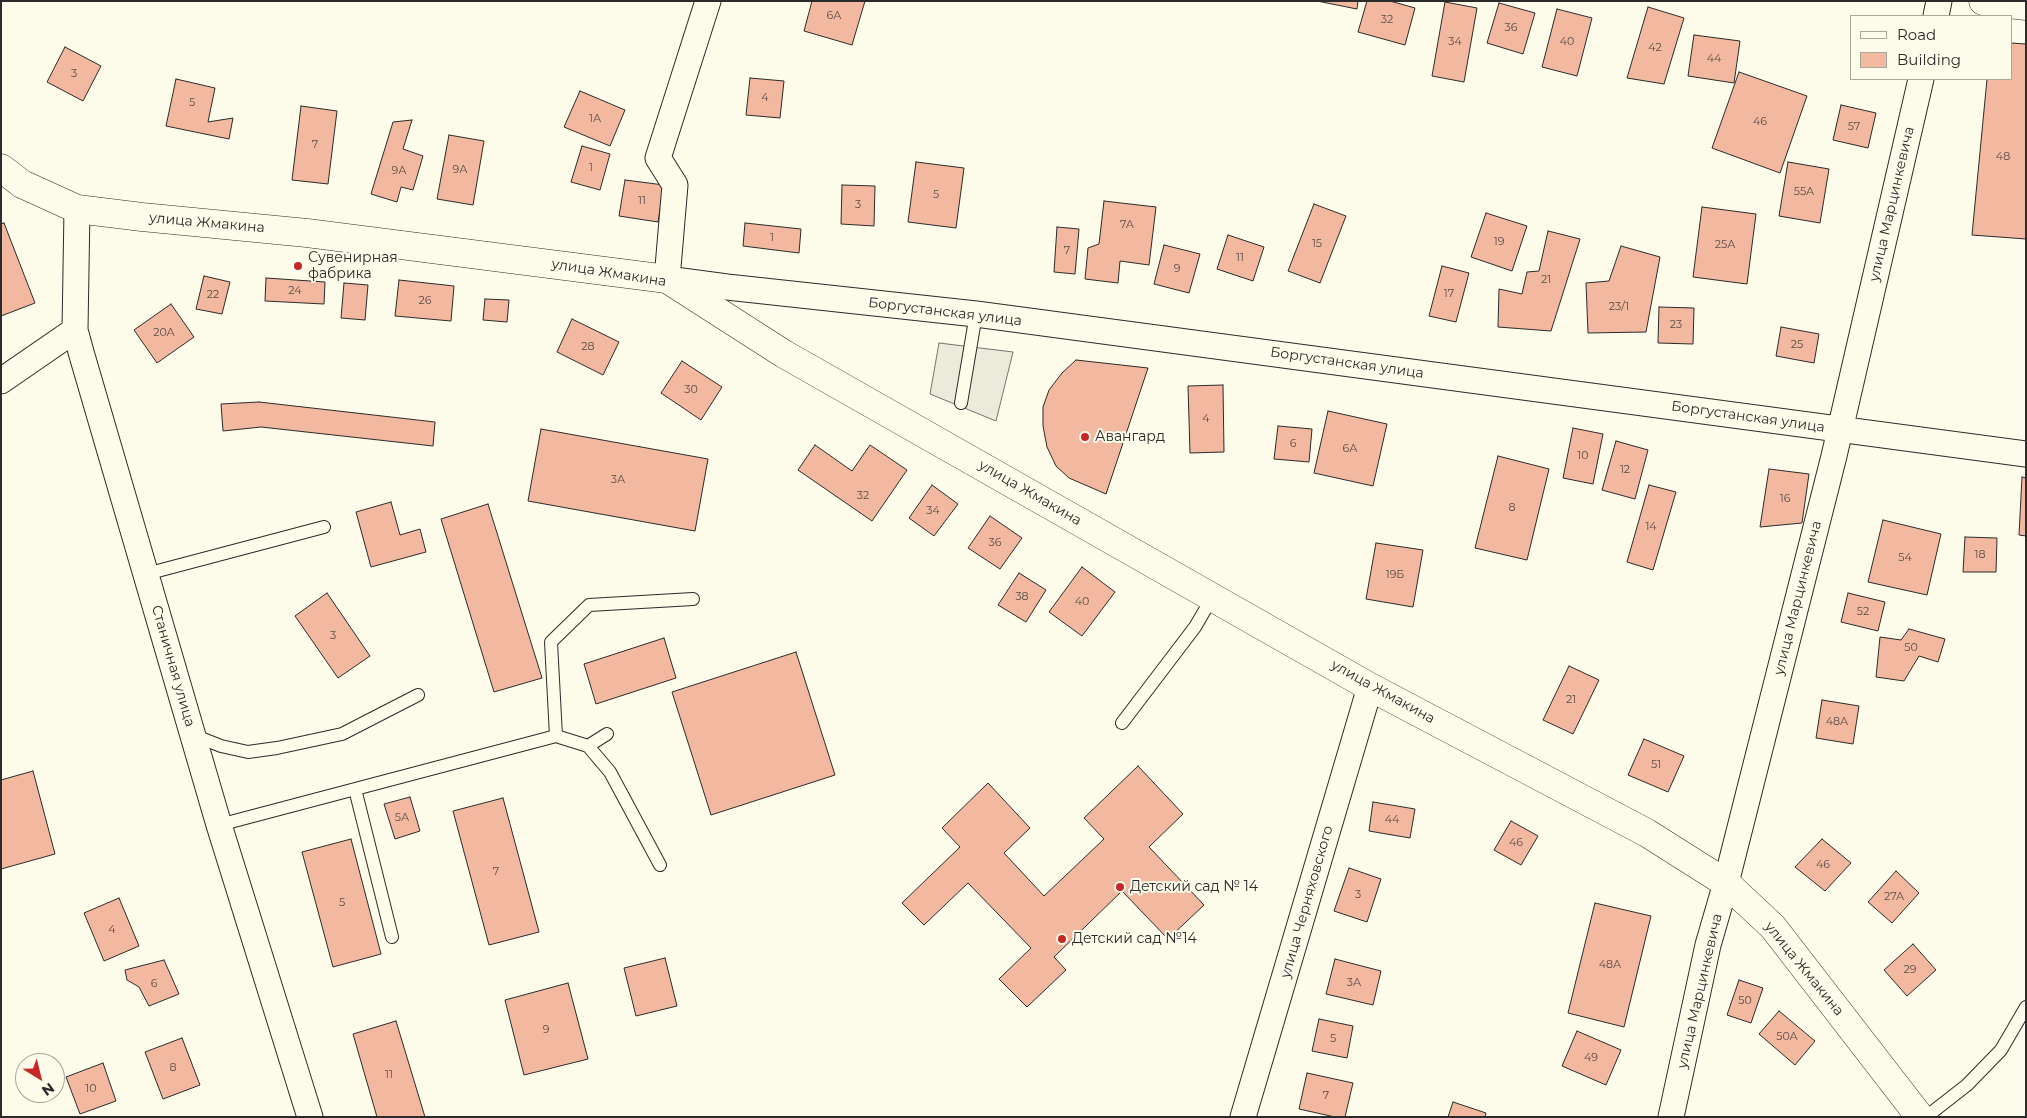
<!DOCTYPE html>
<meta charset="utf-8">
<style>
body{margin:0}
#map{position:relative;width:2027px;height:1118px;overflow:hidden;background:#fdfbea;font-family:Montserrat,sans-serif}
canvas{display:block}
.frame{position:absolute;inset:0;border:2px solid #2b2b2b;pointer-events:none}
.legend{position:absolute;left:1850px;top:15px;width:162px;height:65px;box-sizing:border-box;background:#fdfbea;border:1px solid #a9a89e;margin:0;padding:6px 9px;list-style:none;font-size:15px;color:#2b2b2b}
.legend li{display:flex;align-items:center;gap:10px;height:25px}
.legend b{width:25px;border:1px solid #a9a89e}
.north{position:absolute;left:15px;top:1053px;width:50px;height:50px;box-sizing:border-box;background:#fdfbea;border:1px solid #a9a89e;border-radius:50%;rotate:144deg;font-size:14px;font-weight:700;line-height:20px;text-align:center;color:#2b2b2b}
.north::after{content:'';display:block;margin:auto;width:18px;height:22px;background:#c62828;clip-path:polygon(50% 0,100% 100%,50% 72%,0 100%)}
</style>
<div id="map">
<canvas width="2027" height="1118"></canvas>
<div class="frame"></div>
<ul class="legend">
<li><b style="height:6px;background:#fdfbea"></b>Road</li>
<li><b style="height:14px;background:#f2b8a0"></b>Building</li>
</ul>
<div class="north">N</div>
</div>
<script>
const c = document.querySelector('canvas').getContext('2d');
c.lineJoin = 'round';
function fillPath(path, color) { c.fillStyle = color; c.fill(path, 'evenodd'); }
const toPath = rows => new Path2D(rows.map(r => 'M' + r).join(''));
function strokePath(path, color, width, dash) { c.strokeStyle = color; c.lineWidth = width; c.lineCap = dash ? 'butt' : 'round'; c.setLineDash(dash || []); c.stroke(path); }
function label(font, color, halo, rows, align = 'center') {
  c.font = font + ' Montserrat,sans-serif'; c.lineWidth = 4; c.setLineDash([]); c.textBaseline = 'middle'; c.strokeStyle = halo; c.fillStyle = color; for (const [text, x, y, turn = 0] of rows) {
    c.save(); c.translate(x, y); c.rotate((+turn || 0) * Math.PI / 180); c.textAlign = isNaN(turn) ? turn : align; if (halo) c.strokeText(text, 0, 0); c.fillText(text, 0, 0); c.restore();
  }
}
const parking = toPath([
 [939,343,1013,352,996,421,930,394,939,343]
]);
fillPath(parking, '#eceadb');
strokePath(parking, '#74746e', 1);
const building = toPath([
 [812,1,865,1,852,45,804,31,812,1],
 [1317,1,1358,1,1357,9,1317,1],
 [1367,1,1390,1,1415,8,1405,45,1358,32,1367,1],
 [1445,2,1477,8,1464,82,1432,76,1445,2],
 [1499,3,1535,13,1523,54,1487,43,1499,3],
 [1648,7,1684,18,1664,84,1627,78,1648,7],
 [1557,9,1592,18,1577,76,1542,67,1557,9],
 [1694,35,1740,41,1734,83,1688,76,1694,35],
 [2011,43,2026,44,2026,239,1972,235,1987,79,2011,79,2011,43],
 [65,47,101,66,83,101,47,82,65,47],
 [1739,72,1807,96,1780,173,1712,148,1739,72],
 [750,78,784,81,780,118,746,115,750,78],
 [176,79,215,88,208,122,233,118,229,139,166,126,176,79],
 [580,91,625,110,610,146,564,127,580,91],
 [1841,105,1876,113,1868,148,1833,140,1841,105],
 [301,106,337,111,328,184,292,180,301,106],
 [412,120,403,149,423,156,413,190,401,187,397,202,371,194,393,122,412,120],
 [449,135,484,141,473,205,437,199,449,135],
 [582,146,610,154,600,190,571,182,582,146],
 [916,162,964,168,956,228,908,222,916,162],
 [1788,162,1829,169,1820,223,1779,216,1788,162],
 [625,180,664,185,658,222,619,216,625,180],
 [842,185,875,186,874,226,841,224,842,185],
 [1104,201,1156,207,1149,265,1120,261,1118,283,1085,279,1088,248,1099,244,1104,201],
 [1314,204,1346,216,1320,283,1288,271,1314,204],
 [1702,207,1756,214,1747,284,1693,277,1702,207],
 [1486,213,1527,226,1512,271,1471,257,1486,213],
 [4,223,35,303,1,316,1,224,4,223],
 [745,223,801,229,799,253,743,246,745,223],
 [1057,227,1079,229,1075,274,1054,272,1057,227],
 [1548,231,1580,239,1551,331,1498,327,1499,289,1522,294,1527,272,1539,271,1548,231],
 [1228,235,1264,247,1253,281,1217,269,1228,235],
 [1164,245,1200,254,1189,293,1154,284,1164,245],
 [1621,246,1660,257,1646,332,1588,333,1586,283,1609,281,1621,246],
 [1442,266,1469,273,1456,322,1429,316,1442,266],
 [204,276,230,282,222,314,196,309,204,276],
 [266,278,325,282,324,304,265,301,266,278],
 [399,280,454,286,451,321,395,316,399,280],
 [344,283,368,285,365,320,341,318,344,283],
 [485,299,509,300,507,322,483,320,485,299],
 [171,304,194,337,157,363,134,330,171,304],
 [1659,307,1694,308,1693,344,1658,343,1659,307],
 [572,319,619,342,603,375,557,352,572,319],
 [1781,327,1819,334,1814,363,1776,356,1781,327],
 [1076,360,1148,368,1106,494,1069,478,1056,466,1047,447,1043,426,1043,407,1049,390,1062,373,1076,360],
 [682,361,722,387,701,420,661,393,682,361],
 [1223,385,1224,452,1190,453,1188,386,1223,385],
 [259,402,435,422,433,446,261,427,223,431,221,404,259,402],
 [1328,411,1387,424,1373,486,1314,473,1328,411],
 [1278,426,1312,429,1309,462,1274,459,1278,426],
 [1573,428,1603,434,1593,484,1563,478,1573,428],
 [541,429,708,459,695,531,528,501,541,429],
 [1616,441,1648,450,1635,499,1602,490,1616,441],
 [815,445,852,471,870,445,907,470,872,521,798,470,815,445],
 [1498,456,1549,469,1527,560,1475,548,1498,456],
 [1769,469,1809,474,1802,523,1760,527,1769,469],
 [2022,477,2026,478,2026,536,2019,535,2022,477],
 [932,485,958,504,934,536,909,518,932,485],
 [1649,485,1676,492,1653,570,1627,562,1649,485],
 [391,502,400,535,420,529,426,552,371,567,356,512,391,502],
 [488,504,542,678,494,692,441,519,488,504],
 [990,516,1022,538,1000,569,968,548,990,516],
 [1883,520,1941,534,1927,595,1868,582,1883,520],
 [1965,537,1997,538,1996,572,1963,572,1965,537],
 [1376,543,1423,550,1413,607,1366,599,1376,543],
 [1082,567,1115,592,1082,636,1049,612,1082,567],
 [1019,573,1046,590,1026,622,998,605,1019,573],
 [327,593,370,656,338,678,295,616,327,593],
 [1848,593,1885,602,1878,631,1841,622,1848,593],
 [1909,629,1945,639,1938,662,1919,656,1904,681,1876,677,1880,637,1901,640,1909,629],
 [664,638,676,678,596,704,584,664,664,638],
 [796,652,835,775,711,815,672,692,796,652],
 [1569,666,1599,680,1573,734,1543,720,1569,666],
 [1822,700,1859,706,1853,744,1816,738,1822,700],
 [1644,739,1684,756,1668,792,1628,775,1644,739],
 [1138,766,1183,814,1149,847,1204,905,1168,939,1122,891,1054,957,1066,970,1027,1007,999,979,1031,948,968,883,924,925,902,903,960,847,942,828,988,783,1030,828,1004,853,1044,896,1104,839,1084,818,1138,766],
 [33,771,55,854,1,869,1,780,33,771],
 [410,797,420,831,395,839,384,804,410,797],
 [503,798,539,932,489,945,453,811,503,798],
 [1373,802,1415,809,1410,838,1369,831,1373,802],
 [1511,821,1538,836,1521,865,1494,850,1511,821],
 [351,839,381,954,333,967,302,852,351,839],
 [1822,839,1851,863,1825,891,1795,867,1822,839],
 [1349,868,1381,879,1367,922,1334,911,1349,868],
 [1896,871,1919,893,1892,923,1868,902,1896,871],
 [119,898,139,946,104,961,84,913,119,898],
 [1595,903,1651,916,1624,1027,1568,1013,1595,903],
 [1913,944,1936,970,1907,996,1884,970,1913,944],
 [665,958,677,1006,636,1016,624,968,665,958],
 [1335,959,1381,971,1373,1005,1326,994,1335,959],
 [164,960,179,994,149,1006,139,987,127,980,125,970,164,960],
 [1739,980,1763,988,1751,1023,1727,1015,1739,980],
 [568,983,588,1059,524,1075,505,1000,568,983],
 [1779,1011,1815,1041,1795,1065,1759,1034,1779,1011],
 [1319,1019,1353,1026,1347,1058,1312,1051,1319,1019],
 [396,1021,425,1117,377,1117,353,1034,396,1021],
 [1577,1031,1621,1050,1606,1085,1562,1066,1577,1031],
 [182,1038,200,1085,163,1099,145,1052,182,1038],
 [103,1063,116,1101,80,1114,66,1077,103,1063],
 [1307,1073,1353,1083,1345,1117,1335,1117,1299,1109,1307,1073],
 [1453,1102,1486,1113,1485,1117,1448,1117,1453,1102]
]);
fillPath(building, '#f2b8a0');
strokePath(building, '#2b2b2b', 1);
const service = toPath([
 [961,403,976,314],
 [146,574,324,527],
 [1122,723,1195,627,1212,598],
 [193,735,221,746,248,752,277,748,342,734,418,695],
 [556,736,551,642,589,605,693,599],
 [588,746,607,734],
 [355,789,392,937],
 [219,825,556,736,588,746,610,772,660,865],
 [1926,1117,1967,1085,2001,1050,2026,1007]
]);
const minor = toPath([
 [708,1,658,158,675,185,667,279,727,287,976,314,2026,454],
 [1936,16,1939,1],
 [77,209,75,330,81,352,219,825,310,1117],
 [1,381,75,330],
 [1243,1117,1370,687],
 [1671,1117,1708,945,1726,883,1834,456,1921,79]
]);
const tertiary = toPath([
 [1983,1,2026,6],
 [1,168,22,184,77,209,142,217,307,233,667,279,784,354,1370,687,1647,833,1726,883,1773,927,1920,1117]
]);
strokePath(service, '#2b2b2b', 14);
strokePath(minor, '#2b2b2b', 27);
strokePath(tertiary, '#2b2b2b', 29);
strokePath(service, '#fdfbea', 12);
strokePath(minor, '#fdfbea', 25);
strokePath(tertiary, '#fdfbea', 28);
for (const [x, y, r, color] of [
 [298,266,5,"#c62828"],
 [1085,437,5,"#c62828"],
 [1120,887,5,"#c62828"],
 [1062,939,5,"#c62828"]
]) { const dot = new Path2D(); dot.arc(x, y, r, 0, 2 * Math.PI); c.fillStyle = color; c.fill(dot); strokePath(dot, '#fdfbea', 2); }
label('11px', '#5d4e48', null, [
 ["6А",834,16],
 ["32",1387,20],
 ["36",1511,28],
 ["34",1455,42],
 ["40",1567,42],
 ["42",1655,48],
 ["44",1714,59],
 ["3",74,74],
 ["4",765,98],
 ["5",192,103],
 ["1А",595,119],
 ["46",1760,122],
 ["57",1854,127],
 ["7",315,145],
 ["48",2003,157],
 ["1",591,168],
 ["9А",460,170],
 ["9А",399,171],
 ["55А",1804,192],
 ["5",936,195],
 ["11",642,201],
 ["3",858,205],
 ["7А",1127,225],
 ["1",772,238],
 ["19",1499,242],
 ["15",1317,244],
 ["25А",1725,245],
 ["7",1067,251],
 ["11",1240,258],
 ["9",1177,269],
 ["21",1546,280],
 ["24",295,291],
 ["17",1449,294],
 ["22",213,295],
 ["26",425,301],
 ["23/1",1619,307],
 ["23",1676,325],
 ["20А",164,333],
 ["25",1797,345],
 ["28",588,347],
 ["30",691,390],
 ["4",1206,419],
 ["6",1293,444],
 ["6А",1350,449],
 ["10",1583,456],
 ["12",1625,470],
 ["3А",618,480],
 ["32",863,496],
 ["16",1785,499],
 ["8",1512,508],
 ["34",933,511],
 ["14",1651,527],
 ["36",995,543],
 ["18",1980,555],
 ["54",1905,558],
 ["19Б",1395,575],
 ["38",1022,597],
 ["40",1082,602],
 ["52",1863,612],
 ["3",333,636],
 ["50",1911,648],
 ["21",1571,700],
 ["48А",1837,722],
 ["51",1656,765],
 ["5А",402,818],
 ["44",1392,820],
 ["46",1516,843],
 ["46",1823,865],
 ["7",496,872],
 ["3",1358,895],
 ["27А",1894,897],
 ["5",342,903],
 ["4",112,930],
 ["48А",1610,965],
 ["29",1910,970],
 ["3А",1354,983],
 ["6",154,984],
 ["50",1745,1001],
 ["9",546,1030],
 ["50А",1787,1037],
 ["5",1333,1039],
 ["49",1591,1058],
 ["8",173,1068],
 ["11",389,1075],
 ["10",91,1089],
 ["7",1326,1096]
]);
label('14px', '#2b2b2b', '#fdfbea', [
 ["улица Марцинкевича",1892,204,-77],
 ["улица Жмакина",207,223,5],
 ["улица Жмакина",609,273,9],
 ["Боргустанская улица",945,312,7],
 ["Боргустанская улица",1347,363,8],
 ["Боргустанская улица",1748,417,8],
 ["улица Жмакина",1030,493,30],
 ["улица Марцинкевича",1798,598,-76],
 ["Станичная улица",173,666,74],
 ["улица Жмакина",1383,692,29],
 ["улица Черняховского",1307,902,-74],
 ["улица Жмакина",1804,969,51],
 ["улица Марцинкевича",1700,991,-77]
]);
label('14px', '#2b2b2b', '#fdfbea', [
 ["Сувенирная",308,258],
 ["фабрика",308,274],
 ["Авангард",1095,437],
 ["Детский сад № 14",1130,887],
 ["Детский сад №14",1072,939]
], 'left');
</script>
